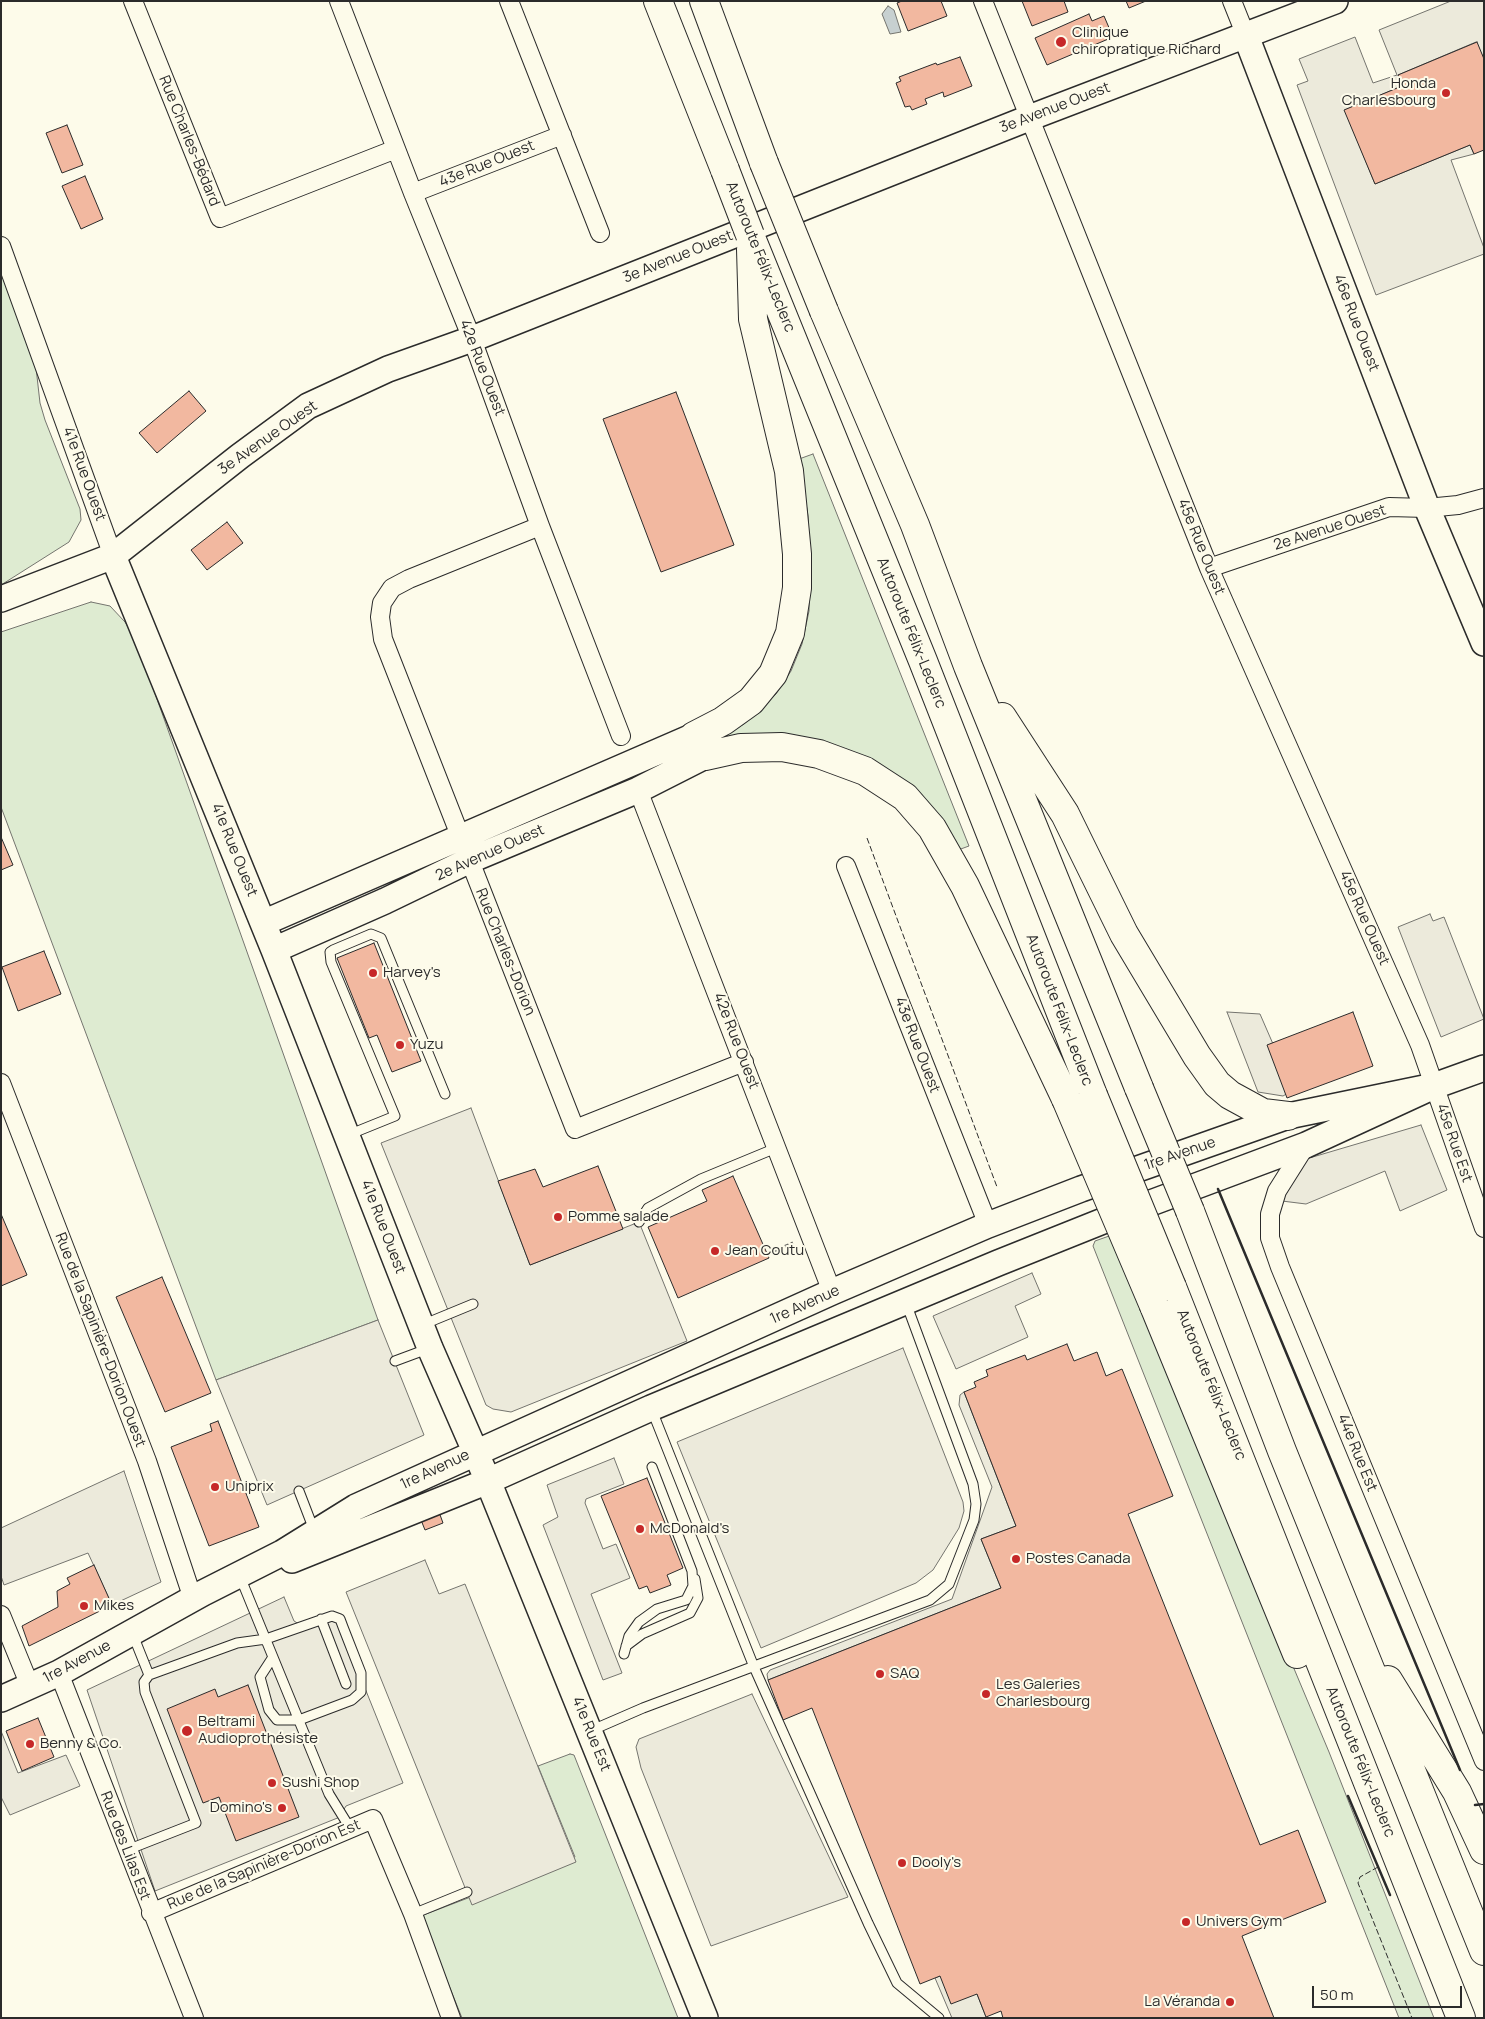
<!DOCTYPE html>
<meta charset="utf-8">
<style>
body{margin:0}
#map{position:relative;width:1485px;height:2019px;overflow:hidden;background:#fdfbea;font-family:Manrope,sans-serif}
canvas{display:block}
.frame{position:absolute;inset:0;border:2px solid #2b2b2b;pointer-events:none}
.scale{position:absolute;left:1312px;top:1986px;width:150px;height:22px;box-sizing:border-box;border:2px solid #2b2b2b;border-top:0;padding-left:6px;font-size:15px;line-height:18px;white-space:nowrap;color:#2b2b2b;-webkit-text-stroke:4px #fdfbea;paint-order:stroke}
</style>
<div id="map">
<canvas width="1485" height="2019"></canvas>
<div class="frame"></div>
<div class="scale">50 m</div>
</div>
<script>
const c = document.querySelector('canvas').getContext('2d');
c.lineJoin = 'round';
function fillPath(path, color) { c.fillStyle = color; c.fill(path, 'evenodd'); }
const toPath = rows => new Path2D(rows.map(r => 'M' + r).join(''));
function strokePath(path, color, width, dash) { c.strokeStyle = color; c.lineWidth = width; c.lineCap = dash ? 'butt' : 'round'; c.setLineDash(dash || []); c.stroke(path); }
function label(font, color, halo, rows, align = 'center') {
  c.font = font + ' Manrope,sans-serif'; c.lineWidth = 4; c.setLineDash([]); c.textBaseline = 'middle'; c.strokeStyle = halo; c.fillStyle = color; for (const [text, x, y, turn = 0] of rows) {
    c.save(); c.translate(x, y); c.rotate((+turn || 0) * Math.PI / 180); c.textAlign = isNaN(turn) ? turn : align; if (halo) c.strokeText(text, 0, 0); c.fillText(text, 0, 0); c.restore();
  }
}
const green = toPath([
 [1,260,33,341,40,403,45,420,80,509,81,520,69,542,1,585,1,260],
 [813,454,969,846,958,850,906,786,727,741,725,734,744,724,776,694,791,671,802,644,809,611,810,562,808,516,799,459,813,454],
 [91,602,110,606,125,622,136,640,378,1320,216,1380,1,807,1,632,91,602],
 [1112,1235,1329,1752,1434,2018,1399,2018,1093,1246,1095,1241,1112,1235],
 [570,1754,574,1755,678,2018,462,2018,421,1916,575,1857,538,1766,570,1754]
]);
fillPath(green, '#deebd1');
strokePath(green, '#74746e', 1);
const parking = toPath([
 [1451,1,1484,1,1484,59,1476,42,1398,75,1402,86,1345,110,1375,184,1470,145,1474,154,1451,160,1484,248,1484,254,1376,295,1297,85,1308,81,1299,59,1355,37,1373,83,1397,75,1379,30,1451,1],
 [1430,914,1433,921,1444,917,1484,1019,1441,1037,1398,927,1430,914],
 [1227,1012,1260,1014,1293,1090,1283,1096,1258,1092,1227,1012],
 [471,1108,530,1265,639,1222,687,1341,511,1412,493,1409,486,1405,381,1143,471,1108],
 [1421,1125,1447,1190,1400,1211,1385,1171,1306,1204,1282,1201,1306,1159,1421,1125],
 [1032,1273,1041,1294,1015,1306,1028,1337,956,1369,933,1316,1032,1273],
 [378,1320,424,1435,267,1505,216,1380,378,1320],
 [903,1348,963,1502,964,1511,959,1528,933,1570,916,1583,761,1648,677,1442,903,1348],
 [964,1392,1016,1526,981,1539,1001,1588,768,1680,767,1674,770,1670,952,1599,992,1487,959,1405,960,1395,964,1392],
 [614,1458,624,1484,586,1499,585,1503,603,1549,616,1544,630,1578,591,1594,622,1673,603,1680,543,1525,558,1517,547,1485,614,1458],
 [124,1471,161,1582,112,1605,88,1553,4,1585,1,1576,1,1528,124,1471],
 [425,1560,439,1594,465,1584,576,1862,472,1905,346,1592,425,1560],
 [284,1597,294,1621,299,1624,304,1625,334,1611,403,1783,346,1806,343,1811,345,1815,155,1891,87,1690,284,1597],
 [752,1694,848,1897,711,1946,641,1768,636,1747,639,1739,752,1694],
 [1,1731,18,1773,66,1755,80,1786,10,1815,1,1797,1,1731],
 [940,1976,977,1994,986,2017,989,2018,952,2018,935,1978,940,1976]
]);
fillPath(parking, '#eceadb');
strokePath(parking, '#74746e', 1);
const water = toPath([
 [888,6,894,10,901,32,890,34,882,14,888,6]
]);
fillPath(water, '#c7d0d0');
strokePath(water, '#74746e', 1);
const building = toPath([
 [902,1,941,1,947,16,908,31,897,3,902,1],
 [1022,1,1064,1,1068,12,1032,26,1022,1],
 [1126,1,1146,1,1129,8,1126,1],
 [1089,14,1092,21,1104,16,1113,37,1047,65,1035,38,1089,14],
 [1477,42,1484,59,1484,150,1474,154,1470,145,1375,184,1344,110,1402,86,1398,75,1477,42],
 [960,57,972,86,944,97,943,92,925,99,927,104,912,110,910,106,905,107,896,83,901,81,899,77,936,63,937,65,960,57],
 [67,125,83,165,62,173,46,133,67,125],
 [85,176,103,219,81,229,62,186,85,176],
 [189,391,206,411,157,453,139,433,189,391],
 [676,392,734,545,661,572,603,419,676,392],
 [227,522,243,543,207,570,191,550,227,522],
 [1,837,13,865,1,870,1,837],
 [374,943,421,1061,392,1072,377,1035,369,1038,337,958,374,943],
 [44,951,61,994,18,1011,2,967,44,951],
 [1353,1012,1373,1066,1287,1098,1267,1045,1353,1012],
 [598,1166,623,1229,530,1265,498,1181,535,1169,543,1187,598,1166],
 [733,1176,769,1258,678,1298,648,1227,707,1201,702,1190,733,1176],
 [1,1214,27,1275,1,1286,1,1214],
 [162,1277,211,1393,165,1412,116,1297,162,1277],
 [1067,1344,1074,1361,1097,1352,1106,1376,1122,1369,1173,1496,1128,1514,1260,1845,1298,1830,1326,1902,1242,1936,1274,2018,1003,2018,1001,2011,986,2017,977,1994,951,2004,940,1976,920,1984,812,1708,783,1720,768,1680,1001,1588,981,1539,1016,1526,964,1392,976,1387,974,1382,988,1376,986,1370,1025,1355,1027,1360,1067,1344],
 [218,1421,259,1527,209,1546,171,1447,212,1431,210,1424,218,1421],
 [647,1478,683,1568,667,1575,671,1585,650,1593,647,1586,639,1589,601,1496,647,1478],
 [439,1512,443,1523,425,1530,421,1520,439,1512],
 [94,1565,112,1605,29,1646,22,1626,58,1607,57,1591,70,1584,67,1578,94,1565],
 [248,1685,299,1817,236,1841,219,1797,203,1803,167,1709,215,1689,218,1697,248,1685],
 [38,1718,54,1757,22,1771,6,1731,38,1718]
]);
fillPath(building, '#f2b8a0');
strokePath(building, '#2b2b2b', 1);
const lane = toPath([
 [348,1135,395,1116,331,962,330,952,333,950,371,934,381,938,445,1094],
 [639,1222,648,1208,701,1179,776,1148],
 [422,1325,473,1304],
 [395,1361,430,1348],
 [651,1408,754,1667,868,1923,897,1983,939,2018],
 [299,1491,314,1530],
 [241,1579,329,1794,350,1828],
 [321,1619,346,1684],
 [133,1635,149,1675,237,1643,266,1639,332,1616,340,1619,343,1627,361,1673,361,1692,352,1700,299,1720,277,1720,269,1710,260,1677,273,1657],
 [626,1646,642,1634,690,1613,698,1598,695,1579],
 [624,1654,629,1636,639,1622,657,1609,686,1600,693,1586,692,1571,652,1467],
 [590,1731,643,1708,930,1600,949,1584,974,1520,976,1504,973,1484,906,1303],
 [127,1850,196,1823,145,1692,144,1682,149,1675],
 [413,1914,467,1892]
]);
const street = toPath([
 [133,1,220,218,396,149],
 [339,1,413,193,472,339,540,526,621,736],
 [509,1,600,233],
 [983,1,1209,568,1420,1045,1484,1228],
 [1232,1,1246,36],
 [413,193,562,135],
 [1,246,113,556],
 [540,526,409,579,392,588,382,603,380,617,383,639,575,1129,744,1062],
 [1209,568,1389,507,1427,508,1458,505,1484,498],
 [638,790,832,1292],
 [846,866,988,1225],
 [1,1083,147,1461,193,1599],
 [1306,1145,1277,1191,1270,1214,1270,1238,1280,1267,1484,1761],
 [1,1615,30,1686],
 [59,1673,194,2018],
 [151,1913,373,1819,413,1914,451,2018]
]);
const secondary = toPath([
 [1246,36,1427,508,1484,643],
 [113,556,274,950,430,1348,488,1481,705,2018],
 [1,599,113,556,240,456,308,406,388,369,472,339,1029,118,1335,1],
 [263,923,694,736],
 [274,950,385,901,468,861,638,790,705,756],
 [292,1560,488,1481,651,1408,998,1263,1108,1219,1306,1145,1434,1086,1484,1068],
 [1,1699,59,1673,203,1593,282,1553,356,1507,832,1292,988,1225,1081,1189,1288,1116,1434,1086]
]);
const highway = toPath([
 [658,1,725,170],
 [704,1,764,163],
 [750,235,923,661,1093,1095],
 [824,311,915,525,968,666,1139,1088],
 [1002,717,1065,814,1124,934,1197,1056,1217,1084,1230,1095,1263,1113,1288,1116],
 [694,736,723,721,751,701,773,674,790,633,797,588,797,554,789,471,753,319,751,249],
 [705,756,741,748,782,747,819,754,865,771,905,797,932,828,965,886,1066,1099],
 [1190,1211,1282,1451,1484,1951],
 [1172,1287,1461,2018],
 [1154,1306,1297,1654],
 [1388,1680,1457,1792,1484,1850]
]);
strokePath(lane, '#2b2b2b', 11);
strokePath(street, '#2b2b2b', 20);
strokePath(secondary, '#2b2b2b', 28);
strokePath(highway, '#2b2b2b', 30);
strokePath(toPath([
 [767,1254,793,1243]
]), '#6a6964', 3, [4, 2.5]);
strokePath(lane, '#fdfbea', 9);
strokePath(street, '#fdfbea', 18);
strokePath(secondary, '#fdfbea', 25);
strokePath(highway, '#fdfbea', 28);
const highwayBridge = toPath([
 [764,163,824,311],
 [725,170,750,235],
 [1139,1088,1190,1211],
 [1093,1095,1172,1287],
 [1066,1099,1154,1306]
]);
strokePath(highwayBridge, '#2b2b2b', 30, []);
strokePath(highwayBridge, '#fdfbea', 28);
strokePath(toPath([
 [867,838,997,1187],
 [1378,1867,1360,1877,1358,1883,1412,2018]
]), '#2b2b2b', 1, [6, 2.5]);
strokePath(toPath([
 [1218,1189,1460,1770],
 [1348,1796,1390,1895],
 [1475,1805,1484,1804]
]), '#2b2b2b', 2.5);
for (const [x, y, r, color] of [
 [1061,42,6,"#c62828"],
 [1446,93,5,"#c62828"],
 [373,973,5,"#c62828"],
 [400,1045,5,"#c62828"],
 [558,1217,5,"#c62828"],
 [715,1251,5,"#c62828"],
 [215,1487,5,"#c62828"],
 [640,1529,5,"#c62828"],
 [1016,1559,5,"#c62828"],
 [84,1606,5,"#c62828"],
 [880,1674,5,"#c62828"],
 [986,1694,5,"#c62828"],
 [187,1731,6,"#c62828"],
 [30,1744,5,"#c62828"],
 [272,1783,5,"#c62828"],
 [282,1808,5,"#c62828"],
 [902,1863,5,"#c62828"],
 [1186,1922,5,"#c62828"],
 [1230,2002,5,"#c62828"]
]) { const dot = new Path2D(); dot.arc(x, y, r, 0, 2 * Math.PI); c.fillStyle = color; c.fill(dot); strokePath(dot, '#fdfbea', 2); }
label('15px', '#2b2b2b', '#fdfbea', [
 ["Clinique",1072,33],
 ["chiropratique Richard",1072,50],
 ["Honda",1436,84,"right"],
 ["Charlesbourg",1436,101,"right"],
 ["Harvey's",383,973],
 ["Yuzu",410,1045],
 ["Pomme salade",568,1217],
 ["Jean Coutu",725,1251],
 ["Uniprix",225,1487],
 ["McDonald's",650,1529],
 ["Postes Canada",1026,1559],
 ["Mikes",94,1606],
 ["SAQ",890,1674],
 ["Les Galeries",996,1685],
 ["Charlesbourg",996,1702],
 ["Beltrami",198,1722],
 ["Audioprothésiste",198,1739],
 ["Benny & Co.",40,1744],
 ["Sushi Shop",282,1783],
 ["Domino's",272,1808,"right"],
 ["Dooly's",912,1863],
 ["Univers Gym",1196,1922],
 ["La Véranda",1220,2002,"right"]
], 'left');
label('15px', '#2b2b2b', '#fdfbea', [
 ["3e Avenue Ouest",1055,108,-21],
 ["Rue Charles-Bédard",189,141,68],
 ["43e Rue Ouest",487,164,-22],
 ["3e Avenue Ouest",678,257,-22],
 ["Autoroute Félix-Leclerc",760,257,68],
 ["46e Rue Ouest",1356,323,69],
 ["42e Rue Ouest",482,368,69],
 ["3e Avenue Ouest",268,438,-35],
 ["41e Rue Ouest",84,474,70],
 ["2e Avenue Ouest",1330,528,-18],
 ["45e Rue Ouest",1201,547,68],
 ["Autoroute Félix-Leclerc",911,633,68],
 ["41e Rue Ouest",234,850,68],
 ["2e Avenue Ouest",490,853,-24],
 ["45e Rue Ouest",1364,918,66],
 ["Rue Charles-Dorion",505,952,68],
 ["Autoroute Félix-Leclerc",1059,1010,69],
 ["42e Rue Ouest",736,1041,69],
 ["43e Rue Ouest",917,1045,69],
 ["45e Rue Est",1454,1143,71],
 ["1re Avenue",1180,1154,-19],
 ["41e Rue Ouest",383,1227,69],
 ["1re Avenue",805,1305,-24],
 ["Rue de la Sapinière-Dorion Ouest",100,1340,69],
 ["Autoroute Félix-Leclerc",1211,1385,68],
 ["44e Rue Est",1357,1453,68],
 ["1re Avenue",435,1470,-25],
 ["1re Avenue",77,1662,-28],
 ["41e Rue Est",591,1734,68],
 ["Autoroute Félix-Leclerc",1360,1762,68],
 ["Rue des Lilas Est",125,1846,69],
 ["Rue de la Sapinière-Dorion Est",264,1865,-23]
]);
</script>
